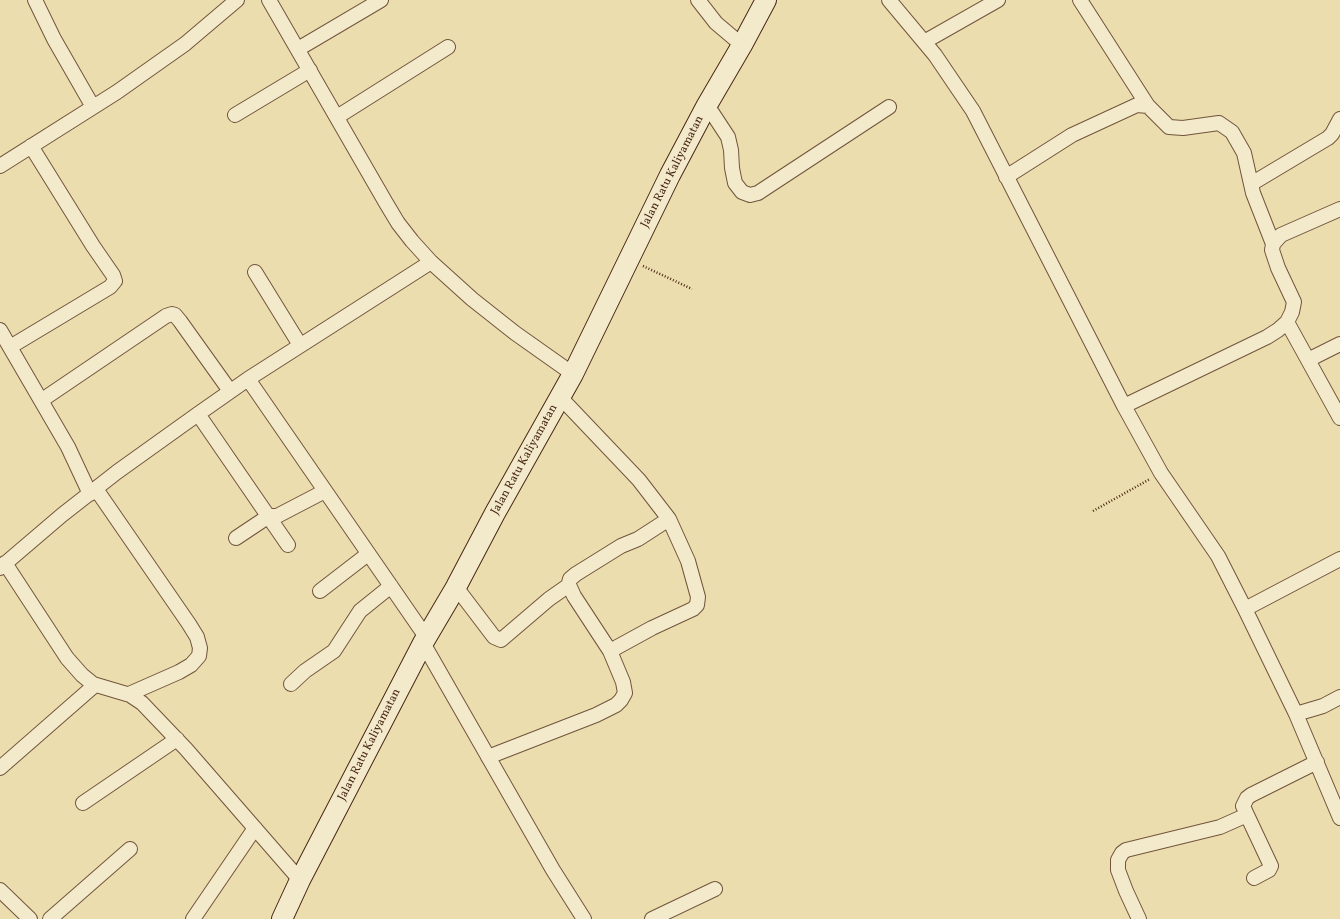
<!DOCTYPE html>
<style>
body{margin:0}
canvas{display:block;background:#ecddaf}
</style>
<canvas width="1340" height="919"></canvas>
<script>
const c = document.querySelector('canvas').getContext('2d');
c.lineJoin = 'round';
const toPath = rows => new Path2D(rows.map(r => 'M' + r).join(''));
function strokePath(path, color, width, dash) { c.strokeStyle = color; c.lineWidth = width; c.lineCap = dash ? 'butt' : 'round'; c.setLineDash(dash || []); c.stroke(path); }
function label(font, color, halo, rows, align = 'center') {
  c.font = font + ' Vollkorn,serif'; c.lineWidth = 3.5; c.setLineDash([]); c.textBaseline = 'middle'; c.strokeStyle = halo; c.fillStyle = color; for (const [text, x, y, turn = 0] of rows) {
    c.save(); c.translate(x, y); c.rotate((+turn || 0) * Math.PI / 180); c.textAlign = isNaN(turn) ? turn : align; if (halo) c.strokeText(text, 0, 0); c.fillText(text, 0, 0); c.restore();
  }
}
const minor = toPath([
 [35,0,54,39,93,107],
 [269,0,386,203,398,223,412,241,431,262,472,299,515,333,573,374],
 [698,0,716,23,742,45],
 [889,0,935,55,973,111,1124,406,1161,473,1218,556,1245,609,1296,714,1323,706,1340,697],
 [1080,0,1148,106],
 [924,42,998,0],
 [298,49,381,0],
 [707,105,728,137,731,150,732,168,735,183,742,192,750,195,758,193,764,189,889,107],
 [235,115,310,70],
 [337,117,448,47],
 [0,166,117,92,185,44,237,0],
 [1006,177,1072,135,1137,105,1148,106,1169,127,1183,128,1219,123,1232,132,1244,153,1253,193,1273,244],
 [1251,184,1328,138,1332,134,1340,119],
 [255,272,300,345],
 [1287,322,1340,418],
 [0,330,68,447,90,494],
 [10,347,110,287,115,281,113,275,93,246,31,146],
 [1308,360,1340,344],
 [248,379,426,637],
 [560,397,639,480,669,519,688,561,698,597,697,605,693,609,652,628,610,651],
 [42,400,166,316,172,314,175,315,180,321,230,391],
 [1124,406,1267,337,1278,330,1287,322,1292,312,1294,302,1278,268,1272,250,1273,244,1281,235,1340,209],
 [198,414,288,545],
 [96,489,189,624,197,637,200,648,199,656,191,665,179,672,129,694],
 [236,538,269,516,277,516,325,491],
 [5,563,67,658,82,675,93,684,130,695,142,703,186,749,300,880],
 [0,568,62,515,117,472,198,414,248,379,431,262],
 [456,587,494,637,501,640,549,599,569,585],
 [320,591,368,554],
 [1245,609,1340,559],
 [423,643,553,870,584,919],
 [291,684,305,671,334,651,360,611,391,586],
 [1296,714,1340,818],
 [488,757,596,715,616,705,621,700,625,693,623,682,610,651,574,596,569,585,569,583,570,579,576,574,621,546,638,539,669,519],
 [0,768,95,685],
 [83,803,177,739],
 [1247,815,1271,866,1269,870,1254,878],
 [0,890,30,919],
 [50,919,130,849],
 [193,919,255,828],
 [652,919,715,889],
 [1139,919,1126,891,1118,870,1118,860,1122,853,1126,850,1220,827,1247,815,1243,806,1247,798,1251,795,1317,762]
]);
const secondary = toPath([
 [282,919,300,880,423,643,456,587,495,513,573,374,670,175,707,105,742,45,766,0]
]);
strokePath(minor, '#71553b', 16);
strokePath(secondary, '#482814', 22);
strokePath(toPath([
 [643,266,692,289],
 [1093,511,1150,479]
]), '#482814', 2.5, [1, 2]);
strokePath(minor, '#f3e9cb', 14);
strokePath(secondary, '#f3e9cb', 20);
label('12px', '#482814', '#f3e9cb', [
 ["Jalan Ratu Kaliyamatan",673,172,-63],
 ["Jalan Ratu Kaliyamatan",525,460,-61],
 ["Jalan Ratu Kaliyamatan",370,745,-63]
]);
</script>
